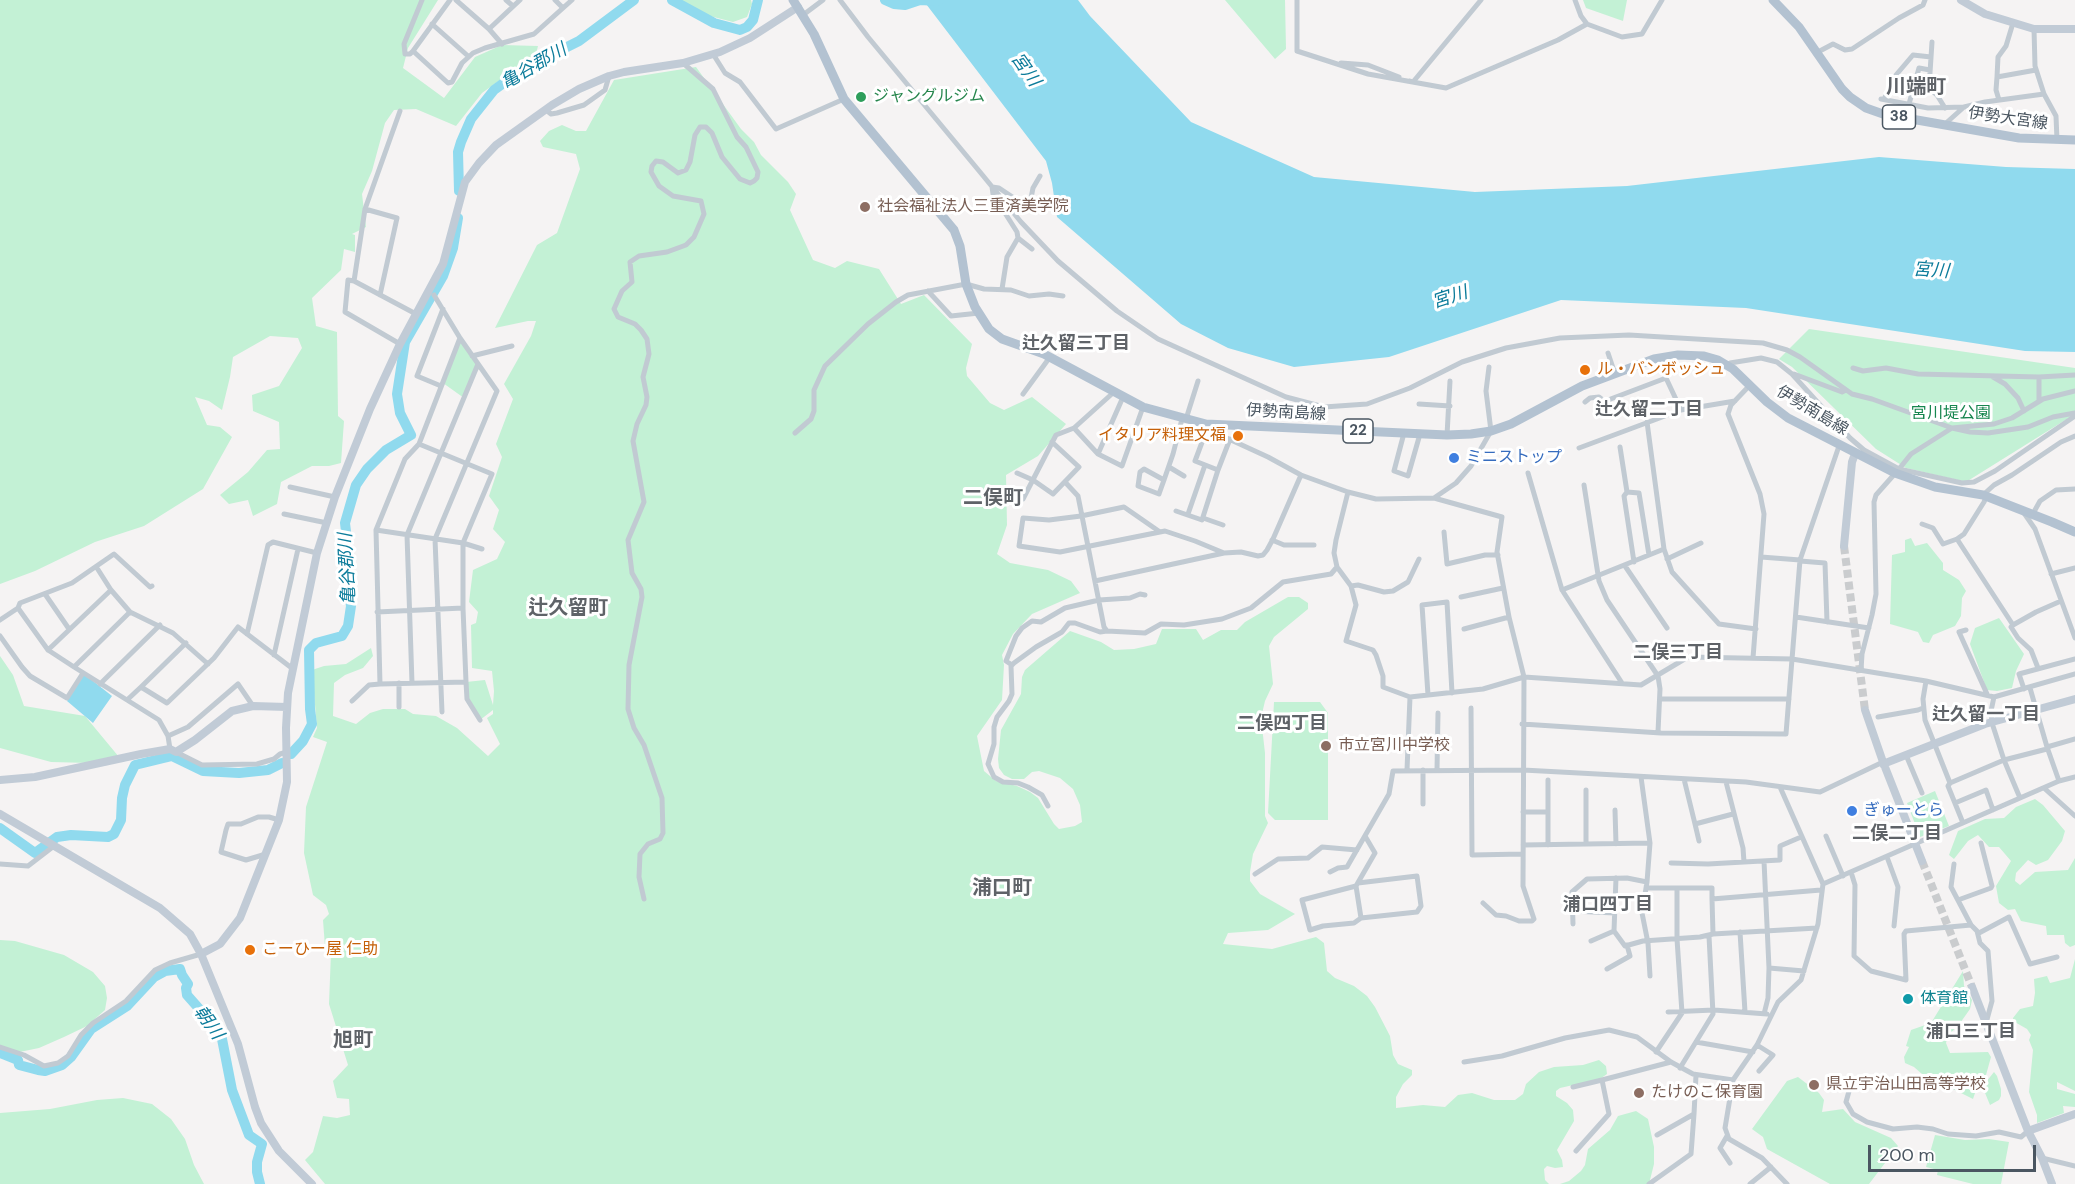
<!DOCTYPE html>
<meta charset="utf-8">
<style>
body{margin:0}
#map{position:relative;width:2075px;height:1184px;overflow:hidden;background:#f5f3f3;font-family:"DM Sans",sans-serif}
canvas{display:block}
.scale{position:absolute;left:1868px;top:1145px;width:168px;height:27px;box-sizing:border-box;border:3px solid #4a5661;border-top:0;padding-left:8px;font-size:18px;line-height:21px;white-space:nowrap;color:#4a5661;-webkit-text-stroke:4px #fff;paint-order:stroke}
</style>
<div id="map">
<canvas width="2075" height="1184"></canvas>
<div class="scale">200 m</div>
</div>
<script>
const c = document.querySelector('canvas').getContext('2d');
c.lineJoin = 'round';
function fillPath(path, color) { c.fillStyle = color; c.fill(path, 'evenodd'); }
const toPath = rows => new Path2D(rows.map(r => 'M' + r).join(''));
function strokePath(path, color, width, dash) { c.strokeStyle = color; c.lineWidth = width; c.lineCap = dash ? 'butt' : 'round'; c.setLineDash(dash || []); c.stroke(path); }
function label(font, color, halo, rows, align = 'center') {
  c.font = font + ' "DM Sans","Noto Sans JP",sans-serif'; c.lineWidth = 6; c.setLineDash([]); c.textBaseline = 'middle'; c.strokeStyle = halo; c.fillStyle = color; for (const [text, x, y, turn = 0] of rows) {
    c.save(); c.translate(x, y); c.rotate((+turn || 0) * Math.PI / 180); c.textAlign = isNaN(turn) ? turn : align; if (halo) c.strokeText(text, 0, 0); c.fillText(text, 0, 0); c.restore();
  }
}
fillPath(toPath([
 [0,0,438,0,408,48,403,68,444,98,475,57,502,45,538,46,536,54,482,93,456,126,416,109,394,110,385,123,372,171,362,194,366,227,352,234,355,235,355,252,344,249,341,270,312,298,316,326,337,332,338,416,344,421,341,463,329,466,312,466,281,482,277,504,253,516,248,500,229,504,220,495,248,472,267,450,280,449,279,422,253,411,252,395,279,386,302,348,298,338,270,336,233,357,230,377,222,410,209,401,195,397,207,425,220,427,232,437,203,489,144,526,95,542,35,571,0,584],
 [676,0,751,0,752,4,747,17,733,22,706,15],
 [1225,0,1285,0,1286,49,1275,59],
 [1583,0,1627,0,1623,21,1586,8],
 [696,67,741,129,754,142,761,155,788,182,796,194,790,210,813,260,835,268,847,261,879,269,901,304,924,295,972,344,966,368,967,376,990,403,1004,410,1032,397,1066,424,1038,456,1006,475,1007,525,997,554,1010,563,1048,570,1071,581,1080,593,1032,614,1013,634,1002,655,1004,665,1002,700,977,736,984,771,996,781,1017,786,1030,792,1038,798,1054,824,1059,829,1075,826,1082,822,1080,805,1073,789,1060,778,1039,771,1032,772,1024,779,1012,779,1004,775,999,768,998,759,1001,730,1021,694,1022,677,1025,670,1070,631,1101,642,1114,650,1134,649,1156,644,1162,629,1196,629,1203,640,1221,630,1237,630,1245,622,1288,597,1299,597,1308,603,1308,609,1274,637,1269,646,1273,684,1265,701,1261,718,1265,753,1265,816,1268,823,1253,854,1250,872,1250,881,1260,894,1295,914,1268,930,1228,933,1223,944,1272,949,1316,937,1324,943,1327,971,1335,978,1354,986,1367,996,1375,1007,1390,1036,1393,1055,1398,1064,1412,1070,1412,1075,1403,1084,1396,1097,1396,1108,1423,1105,1445,1107,1458,1095,1472,1093,1494,1100,1515,1100,1523,1094,1526,1084,1539,1072,1554,1067,1583,1065,1599,1060,1606,1066,1607,1074,1600,1079,1560,1088,1556,1091,1556,1096,1567,1103,1573,1110,1574,1121,1557,1150,1562,1160,1563,1167,1555,1168,1547,1166,1544,1169,1545,1180,1549,1184,325,1184,305,1160,313,1152,323,1116,337,1118,350,1115,349,1099,337,1098,333,1081,348,1065,329,1004,331,952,325,947,323,920,329,914,326,905,313,895,304,853,306,807,327,742,313,737,317,728,312,670,324,666,346,664,371,648,373,656,363,668,345,675,334,683,333,716,356,724,370,713,383,709,405,709,413,714,436,716,457,728,488,756,500,744,487,718,493,714,493,710,480,720,469,703,466,682,485,680,493,705,494,691,492,671,472,668,471,625,476,623,478,612,469,602,473,570,497,559,505,542,493,529,499,510,489,496,502,457,496,444,513,399,504,384,531,336,536,321,528,321,495,328,537,245,557,233,580,169,576,154,543,147,540,141,549,131,562,125,576,131,586,131,614,80],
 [1809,329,2075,368,2075,414,1966,482,1906,468,1876,449,1792,367,1779,359],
 [460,338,478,364,464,398,443,383],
 [1911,538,1915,546,1927,543,1943,563,1943,570,1959,580,1966,591,1962,598,1961,616,1955,626,1933,635,1929,643,1923,642,1918,632,1890,624,1892,555,1905,552,1905,540],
 [1999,618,2024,654,2016,671,2012,688,1997,691,1987,690,1970,644,1975,628],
 [0,656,13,675,24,706,85,716,119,757,90,763,51,762,0,748],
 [1274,702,1320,702,1328,713,1328,820,1275,820,1268,813],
 [1935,791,1949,826,1920,837,1907,803],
 [2035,799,2043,805,2065,831,2062,841,2048,860,2036,865,2028,860,2016,873,2015,881,2020,885,2035,872,2068,870,2075,858,2075,945,2070,947,2065,943,2064,935,2047,935,2046,926,2021,921,2015,909,2008,910,1999,903,1996,886,2011,861,1999,847,1989,847,1978,835,1968,841,1954,859,1949,855,1958,831,1985,819,2004,818,2016,807],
 [0,940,15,941,64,955,93,972,105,986,107,998,105,1010,87,1026,64,1037,39,1048,0,1056],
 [2075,959,2075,1091,2057,1082,2057,1089,2075,1094,2075,1107,2063,1106,2064,1113,2037,1123,2037,1115,2029,1092,2033,1050,2029,1040,2031,1035,2027,1029,2013,1021,2013,1018,2020,1009,2033,1006,2035,993,2034,979,2047,976,2050,983,2070,978],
 [1963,971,1964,986,1972,1000,1970,1009,1958,1026,1948,1035,1946,1043,1950,1053,1988,1052,1991,1057,1986,1075,1977,1082,1986,1082,1994,1072,1997,1076,2001,1089,2001,1096,1999,1100,1990,1105,1983,1088,1976,1090,1973,1099,1949,1087,1933,1082,1932,1078,1922,1074,1914,1067,1905,1063,1904,1057,1909,1047,1906,1046,1911,1030,1931,1023],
 [1798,1077,1819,1093,1824,1100,1822,1112,1843,1109,1855,1122,1891,1138,1898,1146,1869,1184,1830,1184,1767,1149,1763,1137,1752,1129,1787,1081],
 [123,1098,152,1104,171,1119,185,1139,194,1165,204,1184,0,1184,0,1113,50,1109,97,1100],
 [1636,1111,1648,1119,1654,1147,1654,1164,1649,1184,1560,1184,1569,1181,1581,1171,1585,1165,1588,1149,1610,1130,1618,1116],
 [1935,1135,1965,1140,1989,1139,2009,1142,2001,1184,1973,1184,1937,1175,1938,1170,1926,1167]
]), '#c3f1d5');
fillPath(toPath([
 [923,0,1078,0,1090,16,1191,122,1314,177,1475,192,1627,186,1879,157,2006,167,2075,169,2075,352,2025,351,1746,308,1561,300,1389,357,1294,367,1228,348,1181,324,1057,217,1052,183,1046,161],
 [83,673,112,696,93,723,67,701]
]), '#90daee');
strokePath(toPath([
 [672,0,714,23,740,30,747,27,753,20,758,0],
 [885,0,894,4,905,5,920,0,938,1],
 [459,191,458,152,461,142,471,119,494,90,523,69,579,41,634,0],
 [291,754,303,741,312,724,310,709,309,650,316,643,342,636,348,626,351,606,347,576,348,548,345,523,356,485,367,469,386,450,411,435,400,413,397,394,405,342,443,276,453,248,458,218],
 [0,828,35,853,57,837,71,835,108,837,114,834,121,820,122,798,125,785,135,765,172,756,203,771,239,773,268,770,282,763],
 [0,1053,18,1060,19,1065,38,1070,45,1071,62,1065,71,1057,91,1029,127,1006,154,977,165,971,180,969,182,975,188,984,186,988,187,995,217,1029,222,1039,232,1090,249,1135,262,1144,257,1162,257,1172,260,1184]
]), '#90daee', 10);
strokePath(toPath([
 [1844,546,1865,710],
 [1922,861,1972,987]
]), '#caccce', 8, [8, 4]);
strokePath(toPath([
 [450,0,413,51,448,83,452,82,462,63,473,53,485,48,534,34,572,0],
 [456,0,489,29,520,0],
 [506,0,513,6],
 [555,0,563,8],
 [840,0,868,37,980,172,1021,222,1058,261,1117,311,1158,339,1286,397,1324,407,1367,404,1410,388,1462,362,1506,348,1560,338,1629,335,1763,343,1787,350,1800,357,1852,394,1872,399,1952,428,1970,432,1988,433,2028,427,2053,417,2075,413],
 [1575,0,1581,16,1587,24],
 [803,15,823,0],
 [432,24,468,56],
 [489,29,502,44],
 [2034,29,2035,66,2044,94,2056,116,2057,140],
 [1932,42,1929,88,1937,95,1945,108],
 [413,51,410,54,405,54,404,44,422,0],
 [1297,51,1368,74,1446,88,1558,40,1587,24,1622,37,1642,34,1662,0],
 [1297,51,1297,0],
 [1816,53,1833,44,1845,50,1852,49,1899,18,1923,5,1925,0],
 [713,54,725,73,740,82,776,129,844,99],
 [1341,63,1368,65,1399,77],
 [1997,77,1998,57,2006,46,2013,23],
 [1410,81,1413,82,1481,0],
 [1881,99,1928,108,1964,107],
 [1884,99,1896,75,1913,55,1931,57],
 [1999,100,1996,90,1997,77,2036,70],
 [1909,104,1919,68,1930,70],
 [546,110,551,114,557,113,584,105,605,90,609,76],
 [400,111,365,209,354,281,416,314],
 [1945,124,1964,107,1985,102,2044,94],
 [365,209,397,218,380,295],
 [1018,238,1032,249],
 [354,281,348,280,345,312,400,344],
 [1002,289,1007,257,1018,238,1017,232,993,194,992,187,999,188,1029,208,1033,188,1040,176],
 [928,291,951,316,979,313],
 [434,295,460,338,497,391,435,539,442,712],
 [1608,353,1615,374],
 [472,356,512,346],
 [1730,363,1761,358,1777,362,1792,374,1850,438,1864,450,1899,469,1876,495,1874,502,1876,594,1872,615,1862,654,1861,670],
 [1853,368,1863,371,1886,368,1918,374,2039,377],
 [1794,374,1842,392,1846,390],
 [1993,377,2005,384,2018,398,2024,411],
 [1750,385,1731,405,1728,414,1760,494,1764,514,1753,658],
 [441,386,417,376,443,309],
 [2075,391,2043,399,2012,418,1994,424,1952,428,1911,454,1899,469,1962,483,1974,482,1995,471,2075,416],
 [1023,394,1050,357],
 [2039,401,2039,377,2075,375],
 [1585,402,1590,398,1599,397,1604,401,1608,400,1666,378,1681,410],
 [1419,404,1450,406],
 [1186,419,1198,381],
 [1647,422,1664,549,1672,572,1719,624,1756,629],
 [1074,428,1098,454,1122,466,1143,407],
 [1207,429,1268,457,1301,475,1348,492,1376,499,1434,498,1502,517,1497,552,1509,617,1524,677,1523,886,1534,919,1532,921,1519,921,1506,916,1496,915,1483,903],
 [795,433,811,419,814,411,814,390,825,366,868,324,896,302,908,295,966,284,984,289,1011,290,1029,296,1049,294,1063,296],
 [1404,433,1394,471,1408,476,1420,434],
 [1447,435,1450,381],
 [419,444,492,474,463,543,463,608,466,682,380,684,376,530,405,459,419,444,460,338],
 [1620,447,1627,492],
 [1579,448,1681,410,1735,401],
 [1098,454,1123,397],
 [1169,467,1184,476],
 [1218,470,1230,439],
 [1017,473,1033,480,1053,494,1079,467,1052,442],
 [1528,473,1562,590,1622,683],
 [1164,480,1144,469,1140,472,1138,486,1159,494,1164,480,1173,454,1182,419],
 [1065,482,1078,496,1104,627,1107,631],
 [1584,485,1599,581,1607,600,1658,676,1660,689,1658,732],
 [290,487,335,497],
 [1348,492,1336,540,1334,553,1337,567,1351,586,1356,605,1346,641,1373,650,1376,655,1383,676,1383,687,1410,697,1483,689,1524,677,1641,685,1688,657,1792,659,1926,681,1994,697,2075,674],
 [1007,495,1023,499,1056,435,1074,428,1114,392],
 [1983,495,1994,485,2012,475,2061,442,2075,436],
 [1434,498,1456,483,1471,466,1491,431,1486,391,1489,367],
 [2035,510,2040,501,2056,490,2075,489],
 [1176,511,1202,520,1218,470,1195,461,1207,429,1206,426],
 [2024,513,2035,529,2075,638],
 [284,514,327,523],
 [1188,514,1205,465],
 [1203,518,1223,525],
 [1922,524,1933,528,1943,544,1957,539,1964,534,1984,502,1986,497],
 [376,530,463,543,482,549],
 [1160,532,1060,552,1019,546,1023,518,1049,520,1081,516,1124,507,1160,532,1165,531,1195,541,1224,553],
 [1444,532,1447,564,1485,555,1498,555],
 [1957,539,2013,625,2011,627,2018,638,2031,650,2038,668],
 [1272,540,1284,545,1314,545],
 [1761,557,1800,560],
 [1667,559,1701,543],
 [1800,561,1825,563,1827,622],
 [1634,562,1624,496,1627,492,1639,493,1649,555],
 [1625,566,1667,628],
 [97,568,111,590,130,612,173,633,208,664],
 [2051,574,2075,568],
 [1095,581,1224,553,1241,552,1258,556,1263,555,1267,550,1273,539,1301,475],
 [1351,586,1358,585,1384,592,1393,591,1408,582,1419,559],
 [1562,590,1664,549],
 [45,594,69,629],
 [1461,597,1503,588],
 [18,608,48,650],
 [377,612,463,608],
 [1796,617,1869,628],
 [0,620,18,608,20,603,72,583,114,554,150,587,152,586],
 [2013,625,2036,612,2061,601],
 [1464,629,1509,617],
 [1966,630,1959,632,1987,694],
 [247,634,268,545,273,542,317,553],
 [0,636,22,667,30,676,67,698,83,673],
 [274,655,298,549],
 [1012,665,1006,661,1016,636,1022,628,1032,621,1041,622,1065,608,1099,600,1130,598,1140,594,1145,595],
 [74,667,48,650,111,590],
 [1926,681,1923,699,1925,720,1950,783,1948,786,1963,823],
 [466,682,467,699,480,720],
 [399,683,399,707],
 [412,683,407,535,478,364],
 [100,684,160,625],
 [141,687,186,643],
 [2030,688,2047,747,2059,781],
 [2024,689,2019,674,2075,659],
 [1428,695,1422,605,1447,602,1452,693],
 [1994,697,1991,711,1992,723,2004,760,2020,798],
 [1660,699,1789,699],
 [127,700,74,667,130,612],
 [352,701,369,685,380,684],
 [1471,708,1472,855,1523,854],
 [1878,717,1918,710,1923,708],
 [1522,724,1661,733,1786,734,1800,560,1839,446],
 [168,736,188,727,238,684,253,706],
 [2047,747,2075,739],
 [170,749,168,736,159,720,127,700,141,687,167,703,214,658,238,627,293,669],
 [176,752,202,765,257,764,274,759,280,754,287,752],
 [1906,755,1922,793],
 [1407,770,1410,697],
 [1437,770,1438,713],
 [1641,777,1650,843,1647,882,1642,913,1648,943,1650,976],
 [1684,779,1695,824],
 [1548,780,1548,845],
 [1726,782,1743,848,1744,862],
 [1950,783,2004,760,2047,749],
 [1780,787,1823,884,1818,924,1801,980,1778,1002,1757,1045,1733,1080,1725,1128,1729,1139,1762,1158,1787,1184],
 [2044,788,2075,816],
 [1586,790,1586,844],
 [1955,803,1986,790,1993,810],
 [1423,804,1423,770],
 [1048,806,1042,795,1028,787,1018,783,1003,782,994,777,988,764,994,744,994,727,997,717,1009,701,1012,694,1011,666,1014,663,1036,647,1062,632,1069,623,1075,623,1100,632,1107,631,1145,633,1161,624,1184,625,1222,619,1251,608,1283,582,1331,574,1337,567],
 [1615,810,1616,844],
 [1523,812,1548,812],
 [1826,836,1843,876],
 [1699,841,1695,824,1733,814],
 [1523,845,1650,843],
 [266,854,246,860,221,852,226,830,228,824,241,824,258,817,269,817,279,820],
 [1887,857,1898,887,1894,926],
 [1764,861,1769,968,1768,998,1764,1014],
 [1671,863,1708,864,1780,860,1780,846,1801,837],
 [0,864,28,866,54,846],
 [1954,864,1951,887,1971,925],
 [1330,872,1338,868,1347,867,1389,794,1393,771,1523,770,1746,782,1820,792,1883,762],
 [1851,872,1855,885,1854,956,1871,971,1906,980,1904,934,1906,931,1971,925,1977,931,1980,943,1988,951,1992,1001,1986,1023],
 [1255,874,1278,859,1308,858,1322,847,1357,850],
 [1616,878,1614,931,1625,946,1643,941,1700,937,1713,934,1817,928],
 [1358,883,1417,876,1421,906,1417,912,1361,918],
 [1823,884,2059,781,2075,777],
 [1356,886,1361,918,1354,923,1323,926,1310,930,1302,900,1356,886,1375,853,1365,836],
 [1646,888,1677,888,1677,939,1682,1013,1656,1052],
 [1677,888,1712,888,1712,899],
 [644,899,639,877,640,854,648,844,660,839,663,833,662,798,644,745,634,728,628,709,629,665,642,597,641,589,632,573,628,540,644,502,633,441,637,424,646,405,647,397,643,377,649,354,647,339,641,330,635,324,618,317,614,309,622,291,632,282,630,262,639,256,667,252,686,245,694,237,704,214,701,201,673,196,659,186,651,172,652,166,656,161,663,162,678,173,686,170,690,162,695,135,700,127,706,127,712,133,722,157,740,179,750,183,754,181,757,178,758,172,746,147,737,137,713,89,683,63],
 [1958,900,1991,888,1992,886,1981,843],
 [1572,911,1615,913],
 [1573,924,1572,892,1587,879,1627,878,1647,882],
 [1740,932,1745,1012],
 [1979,933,2009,917,2030,964,2057,957],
 [1713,934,1712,899,1821,890],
 [1591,941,1614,931],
 [1769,968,1804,971],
 [1607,969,1630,956,1627,945],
 [1668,1012,1714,1010,1767,1014],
 [1696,1042,1753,1052],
 [1757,1045,1773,1055,1759,1071],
 [0,1047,24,1055,44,1066,58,1063,68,1056,81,1035,93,1023,126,1001,155,970,170,963,201,954],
 [1464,1062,1502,1056,1565,1038,1609,1030,1637,1037,1671,1062,1693,1074,1733,1080],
 [1680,1068,1713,1014,1709,936],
 [1851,1084,1846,1102,1853,1114,1867,1122,1893,1129,1917,1127,1933,1129,1948,1134,1976,1136,1999,1132,2021,1137,2028,1131],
 [1573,1087,1602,1080],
 [1657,1135,1694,1114,1696,1075],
 [1727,1136,1720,1148,1730,1163],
 [1576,1151,1609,1114,1602,1080,1671,1062],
 [2042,1158,2075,1166],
 [1649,1184,1691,1154,1694,1114],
 [1750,1184,1771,1167]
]), '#c1cad2', 5);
strokePath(toPath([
 [1961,0,1985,14,2034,29,2075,29],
 [1844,546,1852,462,1855,454],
 [1865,710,1883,762,1922,861],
 [1883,764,1985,724,2075,699],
 [0,780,35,777,141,754,170,749,176,752,195,740,232,711,253,706,287,707],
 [0,814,160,908,190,934,201,954,238,1044,255,1107,261,1123,279,1151,312,1184],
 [201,954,220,944,240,918,279,820,287,782,286,728,288,693,317,553,335,497,370,409,400,344,443,264,465,182,479,163,496,145,552,105,579,89,609,76,624,72,683,63,720,52,750,38,798,7],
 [1972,987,2028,1131,2042,1158,2052,1184],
 [2028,1131,2075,1114]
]), '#c1cbd6', 8);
strokePath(toPath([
 [793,0,814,34,844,99,954,230,960,246,966,284,975,307,989,329,1002,339,1044,354,1143,407,1206,424,1447,435,1471,434,1491,431,1511,424,1582,386,1654,359,1678,355,1704,356,1718,360,1733,369,1767,402,1788,418,1895,473,1935,487,1983,495,2052,522,2075,532],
 [1773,0,1799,27,1842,89,1850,97,1866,108,1883,114,2019,138,2075,140]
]), '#b3c2d1', 9);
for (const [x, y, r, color] of [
 [861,97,6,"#2e9e5b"],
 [865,207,6,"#8d6e63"],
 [1585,370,6,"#e8710a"],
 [1238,436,6,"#e8710a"],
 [1454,458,6,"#3f7fe0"],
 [1326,746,6,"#8d6e63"],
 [1852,811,6,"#3f7fe0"],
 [250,950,6,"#e8710a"],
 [1908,999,6,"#0f9aa8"],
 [1814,1085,6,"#8d6e63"],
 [1639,1093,6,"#8d6e63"]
]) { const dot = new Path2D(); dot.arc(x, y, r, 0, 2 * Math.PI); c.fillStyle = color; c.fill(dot); strokePath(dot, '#fff', 2); }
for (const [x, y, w] of [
 [1899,117,33],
 [1358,431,30]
]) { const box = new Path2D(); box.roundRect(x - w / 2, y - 12, w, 24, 4.5); c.fillStyle = '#fff'; c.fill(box); strokePath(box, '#4a5661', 1.5); }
label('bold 15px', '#4a5661', null, [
 ["38",1899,117],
 ["22",1358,431]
]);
label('16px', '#27864d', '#fff', [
 ["ジャングルジム",873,97]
], 'left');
label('16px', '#4a5661', '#fff', [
 ["伊勢大宮線",2008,119,8],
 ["伊勢南島線",1812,411,31],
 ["伊勢南島線",1286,413,3]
]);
label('16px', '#785e54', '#fff', [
 ["社会福祉法人三重済美学院",877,207],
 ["市立宮川中学校",1338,746],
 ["県立宇治山田高等学校",1826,1085],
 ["たけのこ保育園",1651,1093]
], 'left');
label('16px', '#c56008', '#fff', [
 ["ル・バンボッシュ",1597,370],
 ["イタリア料理文福",1226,436,"right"],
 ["こーひー屋 仁助",262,950]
], 'left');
label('16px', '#17864f', '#fff', [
 ["宮川堤公園",1951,414]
]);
label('16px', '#366cbe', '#fff', [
 ["ミニストップ",1466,458],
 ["ぎゅーとら",1864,811]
], 'left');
label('16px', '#0d838f', '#fff', [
 ["体育館",1920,999]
], 'left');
label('italic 18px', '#0c7c9b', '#fff', [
 ["亀谷郡川",534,67,-30],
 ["宮川",1025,70,55],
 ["宮川",1931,271,4],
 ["宮川",1450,298,-18],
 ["亀谷郡川",348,569,-93],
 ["朝川",208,1023,55]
]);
label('bold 18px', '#5f6368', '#fff', [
 ["辻久留三丁目",1076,344],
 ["辻久留二丁目",1649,410],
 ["二俣三丁目",1678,653],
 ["辻久留一丁目",1986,715],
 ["二俣四丁目",1282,724],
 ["二俣二丁目",1897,834],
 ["浦口四丁目",1608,905],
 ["浦口三丁目",1971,1032]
]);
label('bold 20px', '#5f6368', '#fff', [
 ["川端町",1916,88],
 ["二俣町",993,499],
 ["辻久留町",568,609],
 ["浦口町",1002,889],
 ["旭町",353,1041]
]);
</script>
